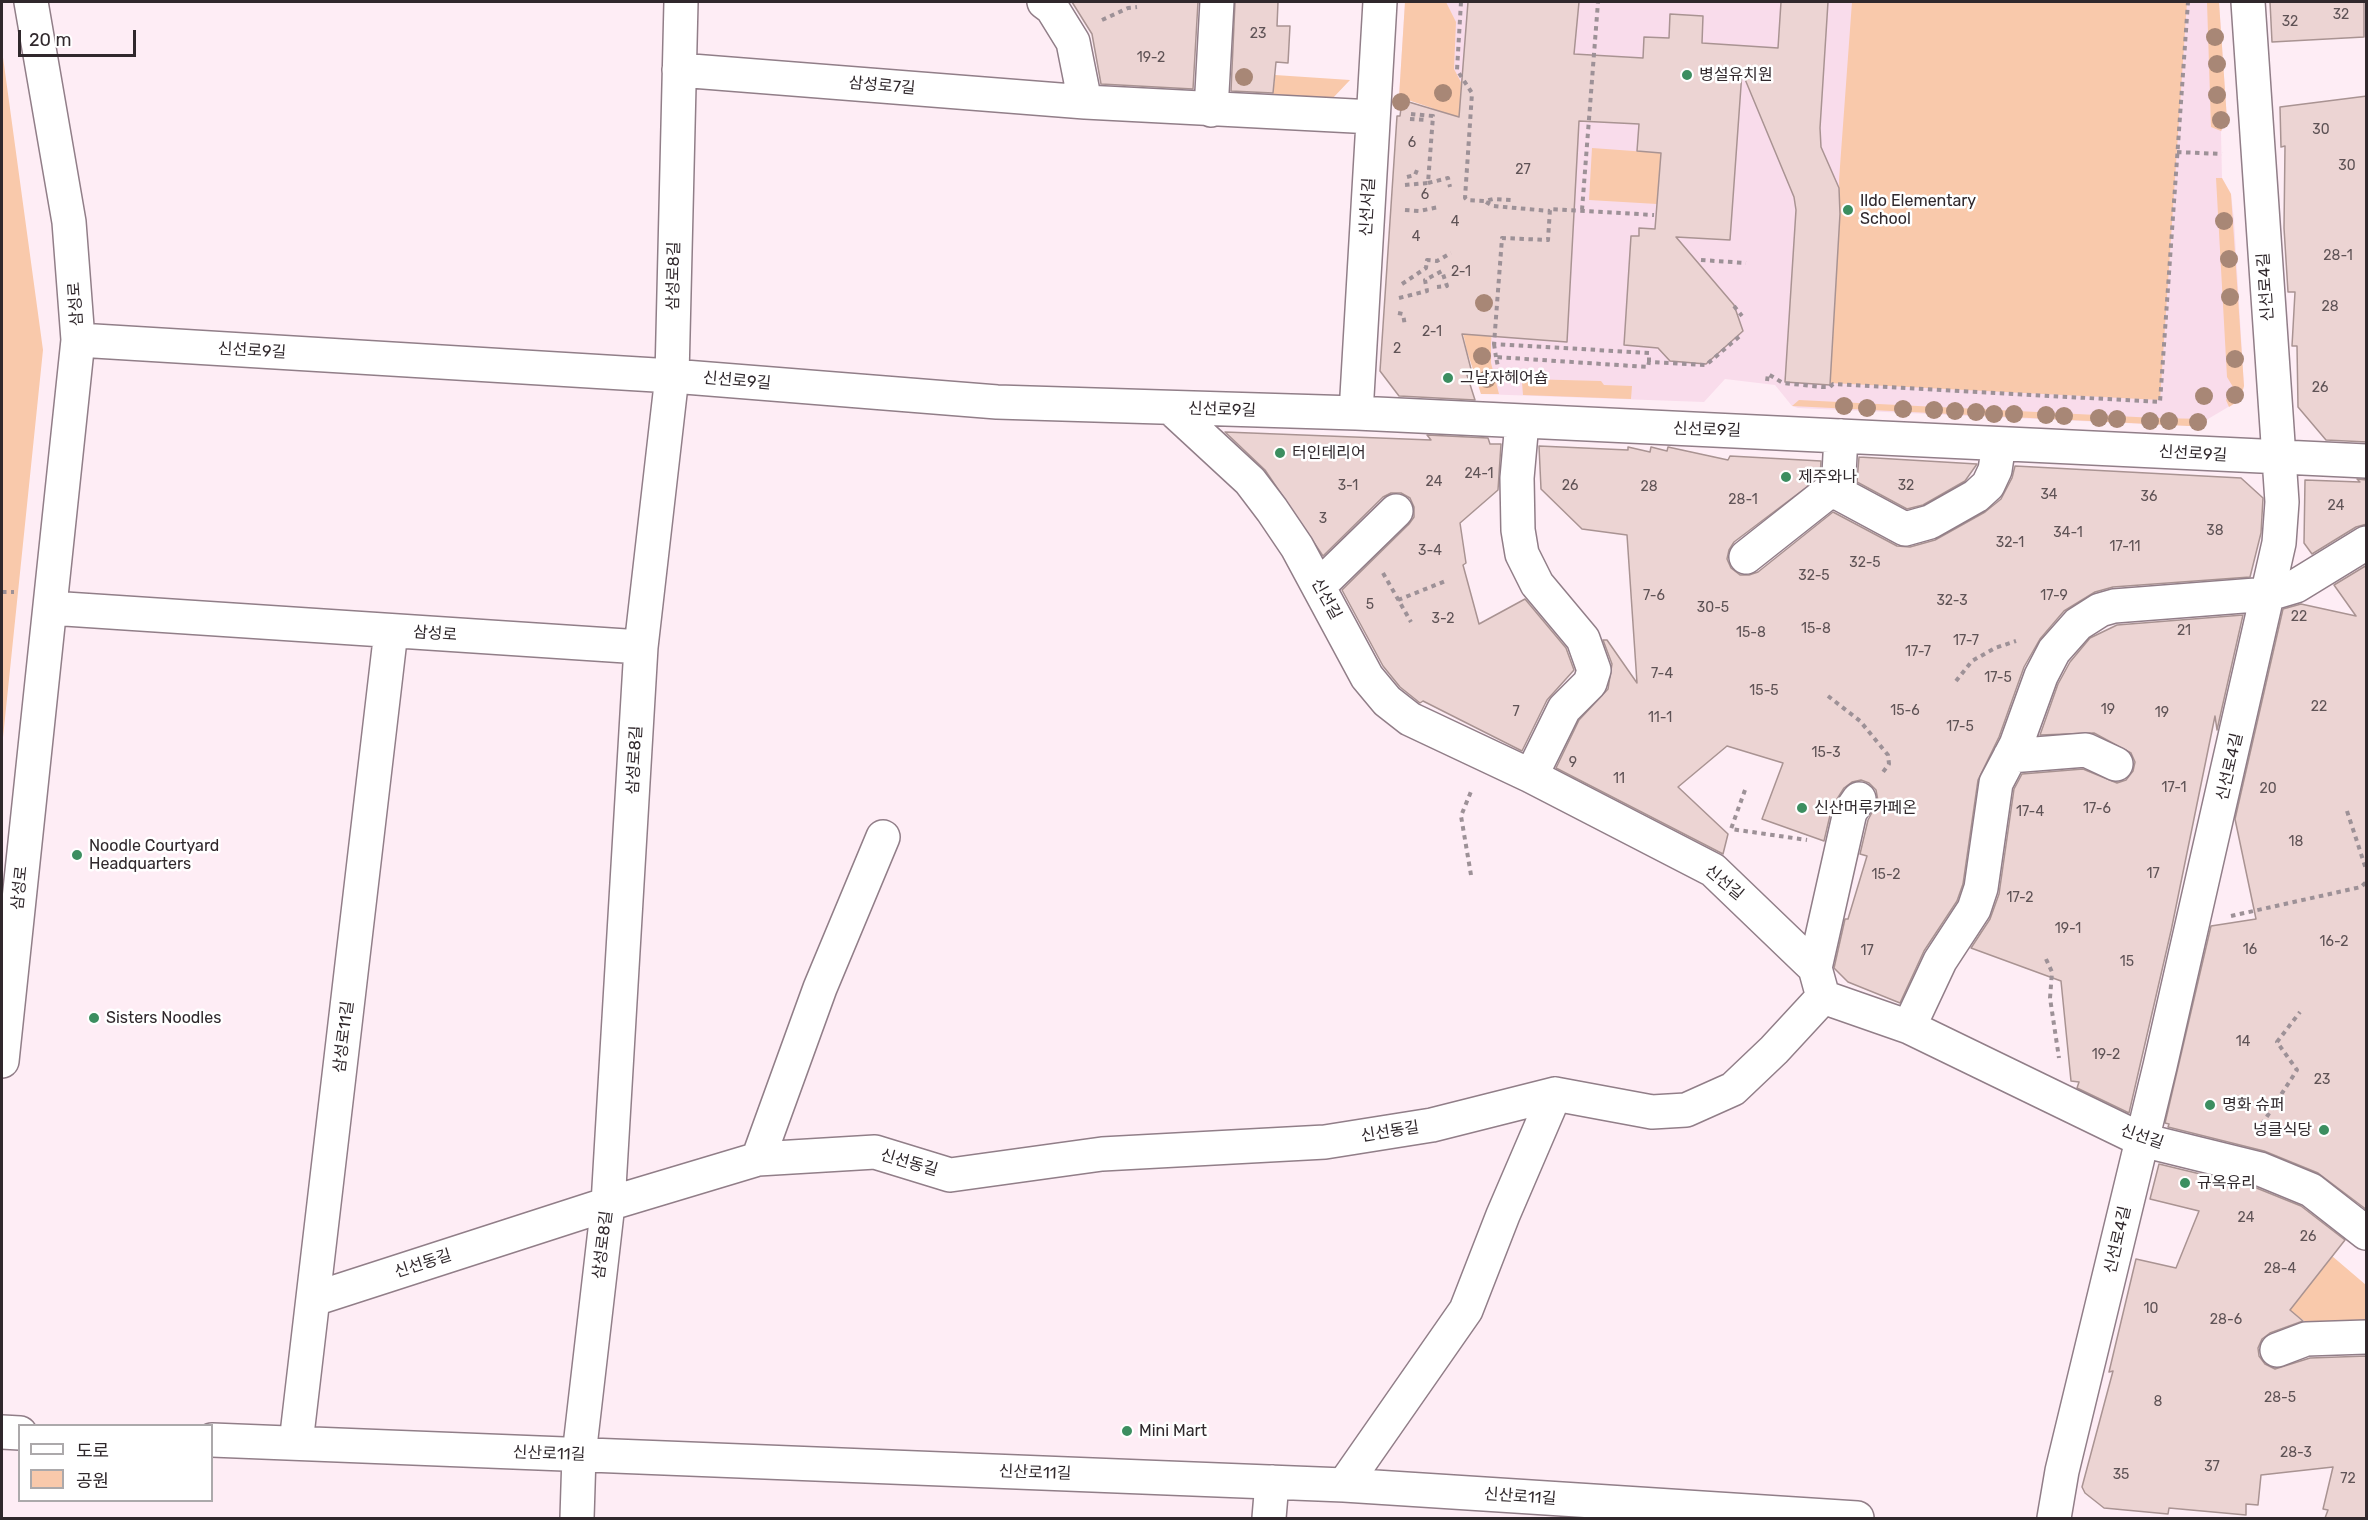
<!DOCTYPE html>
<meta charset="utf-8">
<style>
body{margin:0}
#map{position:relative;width:2368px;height:1520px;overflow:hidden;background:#feedf5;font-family:Rubik,"Noto Sans KR",sans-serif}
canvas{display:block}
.frame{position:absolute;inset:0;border:3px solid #30282c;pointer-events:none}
.legend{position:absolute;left:18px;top:1424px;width:195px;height:78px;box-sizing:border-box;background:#fff;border:2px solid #aca9ab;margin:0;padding:8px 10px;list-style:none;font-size:18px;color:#30282c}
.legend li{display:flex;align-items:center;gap:12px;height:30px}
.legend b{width:30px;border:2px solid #aca9ab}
.scale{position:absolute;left:18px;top:30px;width:118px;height:27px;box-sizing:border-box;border:3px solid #30282c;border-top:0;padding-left:8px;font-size:18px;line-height:21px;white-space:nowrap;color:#30282c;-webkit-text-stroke:4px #fff;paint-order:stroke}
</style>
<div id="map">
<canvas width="2368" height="1520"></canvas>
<div class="frame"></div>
<ul class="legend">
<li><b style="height:8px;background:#fff"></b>도로</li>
<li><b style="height:16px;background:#f9c9ab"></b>공원</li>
</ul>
<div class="scale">20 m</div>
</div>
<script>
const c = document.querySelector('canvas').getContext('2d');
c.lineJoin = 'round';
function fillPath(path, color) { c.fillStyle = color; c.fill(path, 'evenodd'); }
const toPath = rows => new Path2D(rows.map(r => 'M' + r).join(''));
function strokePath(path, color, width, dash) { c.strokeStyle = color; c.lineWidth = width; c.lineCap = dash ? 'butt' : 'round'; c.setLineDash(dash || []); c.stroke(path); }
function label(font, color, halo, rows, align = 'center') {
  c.font = font + ' Rubik,"Noto Sans KR",sans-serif'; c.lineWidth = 5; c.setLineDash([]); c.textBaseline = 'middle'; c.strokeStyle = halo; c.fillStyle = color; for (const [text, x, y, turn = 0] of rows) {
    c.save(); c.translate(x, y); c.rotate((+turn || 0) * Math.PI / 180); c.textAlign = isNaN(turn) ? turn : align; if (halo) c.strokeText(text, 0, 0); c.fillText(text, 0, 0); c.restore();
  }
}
fillPath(toPath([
 [1405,2,2219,2,2227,120,2221,132,2222,178,2231,194,2234,220,2244,386,2240,400,2208,419,2203,426,2189,426,1798,408,1792,406,1775,385,1725,379,1704,402,1481,394,1467,351,1447,117,1432,108,1399,97]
]), '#f9dceb');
fillPath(toPath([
 [1405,2,1446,2,1456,22,1454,69,1463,86,1463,170,1447,117,1432,108,1399,97],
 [1852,2,2187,2,2160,400,1830,383,1840,214,1839,180],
 [2207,2,2219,2,2227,120,2221,131,2211,127],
 [2,50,43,350,2,747],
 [1275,75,1350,80,1332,99,1273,95],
 [1592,148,1661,153,1657,204,1589,200],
 [2216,178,2222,178,2231,194,2244,386,2240,400,2229,407,2226,400,2233,387,2227,377],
 [1498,230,1491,344,1491,363,1499,394,1481,394,1467,351,1455,296],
 [1525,379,1601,381,1604,385,1632,386,1631,399,1523,395,1522,382],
 [1799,400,2156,418,2207,419,2203,426,2189,426,1792,406],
 [2332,1256,2366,1285,2366,1325,2314,1328,2288,1309]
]), '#f9c9ab');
const building = toPath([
 [1072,2,1198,2,1193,89,1101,84,1092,34,1072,2],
 [1235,2,1278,2,1277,26,1290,26,1288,63,1276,62,1273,93,1231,91,1235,2],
 [1468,2,1579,2,1574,54,1643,58,1644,37,1669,38,1670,14,1703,16,1702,43,1778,48,1781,2,1828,2,1820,128,1821,147,1839,188,1840,214,1830,385,1785,382,1796,210,1794,197,1742,72,1730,240,1676,237,1734,305,1743,331,1706,364,1670,361,1658,348,1624,345,1631,236,1639,236,1639,228,1655,229,1661,153,1637,151,1639,124,1579,121,1567,342,1462,334,1472,373,1467,375,1475,400,1399,396,1380,371,1397,116,1400,116,1402,100,1459,117,1468,2],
 [2270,2,2364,2,2364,37,2272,42,2270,2],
 [2367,96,2367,442,2326,440,2298,407,2297,346,2292,346,2295,292,2288,292,2284,228,2285,146,2281,147,2280,107,2367,96],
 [1225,432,1431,440,1427,435,1488,438,1490,444,1501,444,1498,490,1460,523,1466,563,1463,565,1479,624,1525,599,1566,648,1574,670,1547,700,1522,751,1423,701,1420,703,1400,687,1383,666,1342,590,1409,524,1414,517,1414,507,1410,498,1401,493,1391,493,1383,497,1323,556,1265,470,1225,432],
 [1539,446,1628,450,1628,447,1650,452,1651,447,1667,451,1668,447,1728,460,1730,456,1821,461,1820,477,1734,542,1729,550,1727,559,1731,568,1740,575,1749,575,1758,572,1833,512,1897,546,1910,547,1935,540,1985,512,2001,499,2012,478,2015,466,2241,478,2263,498,2261,533,2250,577,2113,587,2095,592,2064,611,2040,639,2024,667,1999,737,1978,780,1963,884,1957,901,1924,951,1900,1003,1848,982,1834,968,1845,919,1848,919,1867,856,1860,854,1868,820,1878,801,1876,790,1869,783,1861,780,1852,782,1844,788,1832,807,1824,841,1762,819,1783,763,1727,746,1678,787,1728,834,1723,854,1556,768,1579,720,1608,689,1612,664,1603,640,1607,640,1637,683,1627,535,1582,529,1541,489,1539,446],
 [1859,457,1977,464,1965,481,1923,505,1907,509,1857,482,1859,457],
 [2357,479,2367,480,2367,524,2356,527,2312,554,2304,543,2305,480,2360,482,2357,479],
 [2367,565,2367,1210,2318,1173,2264,1151,2168,1127,2169,1124,2165,1123,2211,926,2256,919,2235,819,2283,609,2301,604,2356,616,2334,585,2367,565],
 [2243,615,2217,730,2215,716,2171,931,2129,1113,2077,1088,2079,1082,2071,1081,2061,981,1971,948,1990,919,1999,894,2014,789,2022,774,2083,769,2117,783,2126,780,2133,771,2135,762,2131,753,2094,733,2040,735,2058,684,2070,662,2090,638,2117,625,2243,615],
 [2159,1164,2254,1187,2301,1206,2345,1240,2290,1310,2303,1321,2270,1333,2262,1339,2258,1348,2259,1356,2265,1364,2275,1369,2310,1358,2367,1356,2367,1518,2325,1518,2328,1510,2323,1509,2333,1467,2261,1475,2258,1505,2246,1504,2246,1515,2169,1508,2168,1514,2104,1508,2085,1493,2082,1487,2113,1371,2109,1372,2136,1259,2176,1268,2199,1211,2150,1199,2159,1164]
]);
fillPath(building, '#ecd4d3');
strokePath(building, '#a99392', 1.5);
const minor = toPath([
 [1044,2,1052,8,1073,42,1085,102],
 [679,70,1085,102,1373,117],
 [1211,110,1217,2],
 [78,340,672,376,997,402,1356,413,2366,461],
 [1171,408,1250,481,1272,510,1297,547,1367,677,1387,701,1410,719,1531,776,1713,870,1815,968,1823,997],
 [1356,413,1380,2],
 [1522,422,1517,478,1518,530,1522,554,1537,584,1583,639,1594,670,1590,683,1564,709,1531,776],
 [1838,493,1841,436],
 [1746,557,1827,493,1838,493,1905,529,1930,522,1976,496,1988,485,1995,470,1999,444],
 [1319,586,1396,511],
 [50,608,641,647],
 [2010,756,2086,750,2116,764],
 [1815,968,1850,812,1859,799],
 [1823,997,1909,1027,2142,1140,2260,1169,2311,1190,2366,1233],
 [1909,1027,1940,961,1974,909,1981,888,1996,783,2016,745,2041,676,2054,651,2078,624,2100,610,2114,606,2269,594,2296,586,2366,543],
 [2,1061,78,340,69,222,31,2],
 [758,1159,820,988,883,837],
 [314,1299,608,1204,758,1159,875,1152,950,1175,1102,1154,1325,1142,1432,1125,1555,1094,1652,1112,1686,1110,1733,1089,1774,1050,1823,997],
 [2277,1350,2306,1339,2366,1337],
 [2,1432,20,1433],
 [212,1440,1344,1485,1857,1518],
 [296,1443,391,631],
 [1344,1485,1466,1310,1503,1215,1555,1094],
 [577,1518,579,1455,608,1204,641,647,672,376,681,2],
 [1269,1518,1272,1482],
 [2054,1518,2062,1471,2160,1066,2279,543,2282,502,2248,2]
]);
strokePath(minor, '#917e88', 36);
strokePath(toPath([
 [1461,2,1457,70,1472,93,1465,198,1467,200,1485,201,1493,199,1511,200],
 [1102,20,1128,8,1137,7],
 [1410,119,1427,120],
 [2177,152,2222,154],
 [1407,177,1415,175,1417,170],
 [1428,183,1448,178,1450,187],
 [1405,185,1428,183,1433,116,1411,114],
 [1486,202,1493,206,1550,211],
 [1405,210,1419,211,1439,207],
 [1582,210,1598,2],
 [1701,260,1746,263],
 [1402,284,1426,268,1427,260,1437,261,1451,253],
 [1399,298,1427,291,1425,280,1442,271,1447,286,1437,287],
 [1734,306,1742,316],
 [1398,313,1403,314,1405,326],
 [1494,344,1496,357],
 [1649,362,1649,353,1494,344,1502,238,1548,240,1550,209,1654,215],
 [1767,381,1768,374,1783,383,1822,387,1830,387,1833,384,2160,402,2188,2],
 [1501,382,1496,357,1648,367,1649,362,1706,365,1741,335],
 [1383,573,1411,622],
 [2,592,14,592],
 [1398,600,1448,580],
 [1956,681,1972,661,1995,648,2016,641],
 [1828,696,1860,721,1888,755,1889,764,1883,772],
 [1745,790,1731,829,1807,840],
 [2347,811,2366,869],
 [1471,875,1461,816,1472,789],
 [2231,916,2361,887,2366,882],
 [2046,959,2052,972,2050,998,2059,1058],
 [2257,1132,2297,1070,2277,1042,2300,1012]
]), '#9d9197', 4, [4.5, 4.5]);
strokePath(minor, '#fff', 33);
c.fillStyle = '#a88776';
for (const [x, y] of [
 [2215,37],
 [2217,64],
 [1244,77],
 [1443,93],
 [2217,95],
 [1401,102],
 [2221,120],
 [2224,221],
 [2229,259],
 [2230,297],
 [1484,303],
 [1482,356],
 [2235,359],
 [1487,379],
 [2235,395],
 [2204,396],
 [1844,406],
 [1867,408],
 [1903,409],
 [1934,410],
 [1955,411],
 [1976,412],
 [1994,414],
 [2014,414],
 [2046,415],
 [2064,416],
 [2099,418],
 [2117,419],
 [2150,421],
 [2169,421],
 [2198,422]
]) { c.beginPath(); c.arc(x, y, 9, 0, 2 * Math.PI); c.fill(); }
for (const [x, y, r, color] of [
 [1687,75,6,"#3c8e60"],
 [1848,210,6,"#3c8e60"],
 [1448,378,6,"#3c8e60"],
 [1280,453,6,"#3c8e60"],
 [1786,477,6,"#3c8e60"],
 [1802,808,6,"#3c8e60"],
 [77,855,6,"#3c8e60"],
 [94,1018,6,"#3c8e60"],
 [2210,1105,6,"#3c8e60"],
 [2324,1130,6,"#3c8e60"],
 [2185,1183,6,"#3c8e60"],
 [1127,1431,6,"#3c8e60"]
]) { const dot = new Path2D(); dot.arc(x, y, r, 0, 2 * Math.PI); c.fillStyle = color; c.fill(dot); strokePath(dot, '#fff', 2); }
label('14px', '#5f5356', null, [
 ["32",2341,15],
 ["32",2290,22],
 ["23",1258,34],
 ["19-2",1151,58],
 ["30",2321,130],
 ["6",1412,143],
 ["30",2347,166],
 ["27",1523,170],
 ["6",1425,195],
 ["4",1455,222],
 ["4",1416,237],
 ["28-1",2338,256],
 ["2-1",1461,272],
 ["28",2330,307],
 ["2-1",1432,332],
 ["2",1397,349],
 ["26",2320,388],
 ["24-1",1479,474],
 ["24",1434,482],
 ["3-1",1348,486],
 ["26",1570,486],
 ["32",1906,486],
 ["28",1649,487],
 ["34",2049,495],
 ["36",2149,497],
 ["28-1",1743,500],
 ["24",2336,506],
 ["3",1323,519],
 ["38",2215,531],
 ["34-1",2068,533],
 ["32-1",2010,543],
 ["17-11",2125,547],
 ["3-4",1430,551],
 ["32-5",1865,563],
 ["32-5",1814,576],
 ["7-6",1654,596],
 ["17-9",2054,596],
 ["32-3",1952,601],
 ["5",1370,605],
 ["30-5",1713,608],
 ["22",2299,617],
 ["3-2",1443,619],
 ["15-8",1816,629],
 ["21",2184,631],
 ["15-8",1751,633],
 ["17-7",1966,641],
 ["17-7",1918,652],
 ["7-4",1662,674],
 ["17-5",1998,678],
 ["15-5",1764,691],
 ["22",2319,707],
 ["19",2108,710],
 ["15-6",1905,711],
 ["7",1516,712],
 ["19",2162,713],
 ["11-1",1660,718],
 ["17-5",1960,727],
 ["15-3",1826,753],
 ["9",1573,763],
 ["11",1619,779],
 ["17-1",2174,788],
 ["20",2268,789],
 ["17-6",2097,809],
 ["17-4",2030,812],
 ["18",2296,842],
 ["17",2153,874],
 ["15-2",1886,875],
 ["17-2",2020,898],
 ["19-1",2068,929],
 ["16-2",2334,942],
 ["16",2250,950],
 ["17",1867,951],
 ["15",2127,962],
 ["14",2243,1042],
 ["19-2",2106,1055],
 ["23",2322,1080],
 ["24",2246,1218],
 ["26",2308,1237],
 ["28-4",2280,1269],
 ["10",2151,1309],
 ["28-6",2226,1320],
 ["28-5",2280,1398],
 ["8",2158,1402],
 ["28-3",2296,1453],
 ["37",2212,1467],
 ["35",2121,1475],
 ["72",2348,1479]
]);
label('16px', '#30282c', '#fff', [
 ["병설유치원",1699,75],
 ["Ildo Elementary",1860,201],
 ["School",1860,219],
 ["그남자헤어숍",1460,378],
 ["터인테리어",1292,453],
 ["제주와나",1798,477],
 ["신산머루카페온",1814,808],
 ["Noodle Courtyard",89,846],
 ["Headquarters",89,864],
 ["Sisters Noodles",106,1018],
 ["명화 슈퍼",2222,1105],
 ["넝클식당",2312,1130,"right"],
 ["규옥유리",2197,1183],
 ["Mini Mart",1139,1431]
], 'left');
label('16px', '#30282c', '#fff', [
 ["삼성로7길",882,86,5],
 ["신선서길",1368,207,-87],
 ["삼성로8길",674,276,-89],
 ["신선로4길",2266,287,-94],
 ["삼성로",76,304,-94],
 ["신선로9길",252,351,3],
 ["신선로9길",737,381,5],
 ["신선로9길",1222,410,2],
 ["신선로9길",1707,430,2],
 ["신선로9길",2193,454,3],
 ["신선길",1326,599,61],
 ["삼성로",435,634,4],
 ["삼성로8길",635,760,-87],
 ["신선로4길",2230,767,-77],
 ["신선길",1724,883,40],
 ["삼성로",20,888,-84],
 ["삼성로11길",344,1037,-83],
 ["신선동길",1390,1132,-9],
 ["신선길",2142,1137,19],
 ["신선동길",909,1163,16],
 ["신선로4길",2118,1240,-77],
 ["삼성로8길",603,1245,-83],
 ["신선동길",423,1264,-18],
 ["신산로11길",549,1454,2],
 ["신산로11길",1035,1473,2],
 ["신산로11길",1520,1497,4]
]);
</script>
